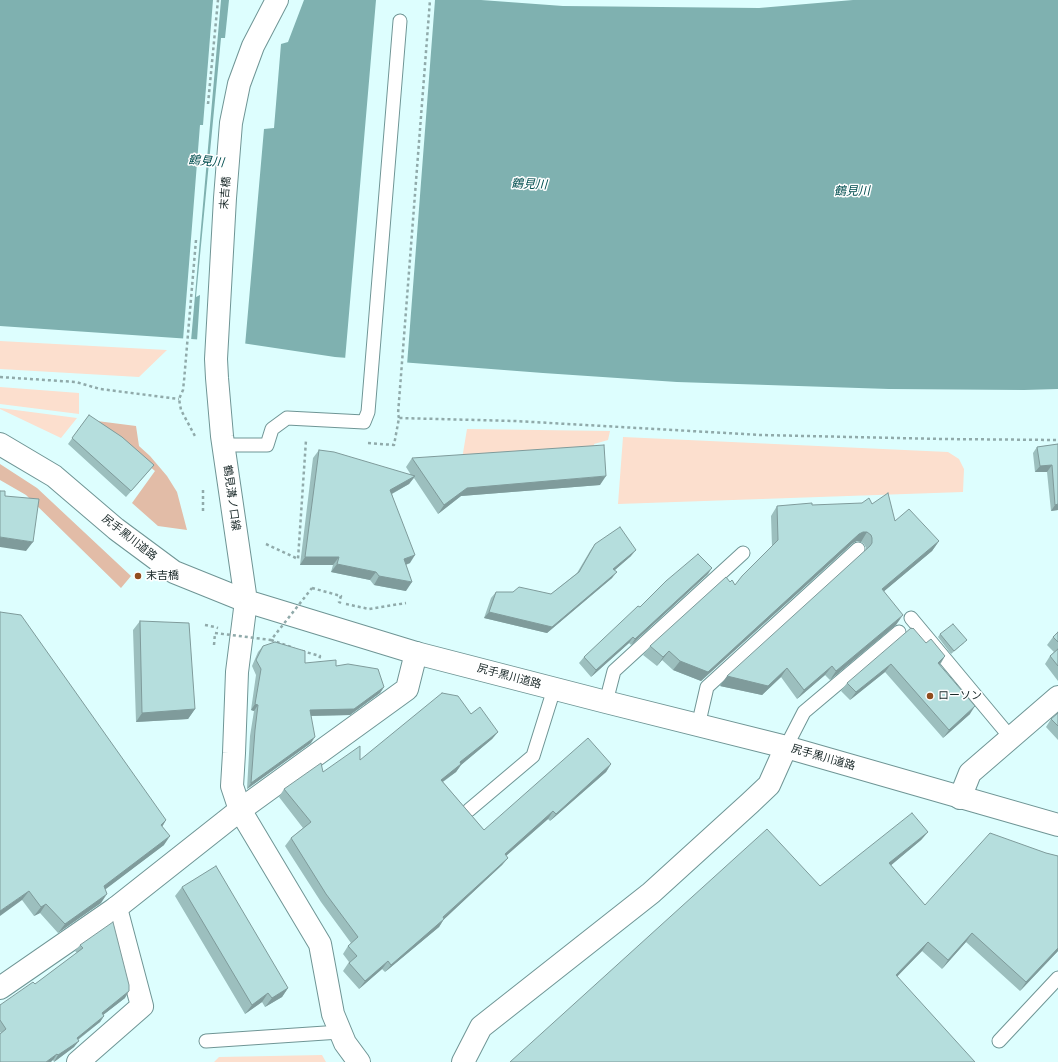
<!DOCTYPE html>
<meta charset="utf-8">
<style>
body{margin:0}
canvas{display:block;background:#ddfefe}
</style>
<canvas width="1058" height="1062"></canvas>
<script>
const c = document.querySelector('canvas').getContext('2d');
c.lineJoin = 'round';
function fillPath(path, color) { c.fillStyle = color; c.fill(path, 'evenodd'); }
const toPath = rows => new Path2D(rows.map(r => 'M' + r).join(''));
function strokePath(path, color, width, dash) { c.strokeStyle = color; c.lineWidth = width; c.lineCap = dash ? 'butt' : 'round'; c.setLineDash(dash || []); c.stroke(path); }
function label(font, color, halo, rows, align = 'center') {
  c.font = font + ' Poppins,"Noto Sans JP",sans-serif'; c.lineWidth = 3; c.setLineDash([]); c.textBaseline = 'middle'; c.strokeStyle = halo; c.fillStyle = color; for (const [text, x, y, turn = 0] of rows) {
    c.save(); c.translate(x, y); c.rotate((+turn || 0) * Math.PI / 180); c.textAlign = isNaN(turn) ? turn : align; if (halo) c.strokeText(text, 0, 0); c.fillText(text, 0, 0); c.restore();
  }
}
fillPath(toPath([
 [0,341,167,350,139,377,0,369],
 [0,387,79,393,79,414,0,404],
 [0,408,77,418,61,438,0,409],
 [467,429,610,431,608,440,594,444,595,450,462,459],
 [623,437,948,452,959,459,964,469,963,492,618,504],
 [322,1055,326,1062,214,1062,219,1057]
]), '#fcdfce');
fillPath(toPath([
 [97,421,136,426,139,446,150,456,167,476,177,492,187,530,158,526,132,503,155,471],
 [0,464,37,488,131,576,121,588,26,495,0,480]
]), '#e2bca7');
fillPath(toPath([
 [0,0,481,0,563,6,759,8,853,0,1058,0,1058,389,1024,390,889,389,677,382,543,373,335,357,235,342,0,326]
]), '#7fb1b0');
fillPath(toPath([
 [213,0,221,0,191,341,183,340,200,125,203,125],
 [229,0,304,0,288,42,281,44,274,128,264,129,245,346,197,341,200,295,196,297,221,38,225,38],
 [376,0,435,0,407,365,345,360]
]), '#ddfefe');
const service = toPath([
 [224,445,267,445,272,429,287,418,364,422,368,412,400,21],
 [911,618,1011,738],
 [606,702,614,671,743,553],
 [698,726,707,687,858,549],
 [786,747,804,712,899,632],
 [469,810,533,756,554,689],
 [206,1041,340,1032],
 [999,1041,1058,978]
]);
const minor = toPath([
 [960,798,970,773,1058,697],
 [240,810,407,689,416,653],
 [78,1062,142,1006,116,908],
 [463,1062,481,1027,651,893,750,803,769,785,786,747]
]);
const tertiary = toPath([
 [246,601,237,672,234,753,232,786,240,810,320,944,333,1014,345,1043,359,1062],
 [0,988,116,908,240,810]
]);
const secondary = toPath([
 [0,444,54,476,116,529,174,572,246,601]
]);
const primary = toPath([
 [277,0,253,46,239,84,231,123,225,198,216,359,217,378,222,436,246,601,416,653,606,702,786,747,1058,825]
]);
strokePath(service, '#6f9595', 15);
strokePath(minor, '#6f9595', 24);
strokePath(tertiary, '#6f9595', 24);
strokePath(secondary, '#6f9595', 24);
strokePath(primary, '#6f9595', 24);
strokePath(toPath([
 [208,104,218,0],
 [196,240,184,381,183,390,179,399,181,410,196,438],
 [0,377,76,382,100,389,179,399],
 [399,418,398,414,430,0],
 [368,443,394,445,399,418,515,421,761,435,942,439,1058,440],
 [203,511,203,490],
 [266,544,298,559,306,440],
 [312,588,341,596,339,602,341,603],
 [346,604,369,609,406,603],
 [205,625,215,627,218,628],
 [271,640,294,648],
 [214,645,215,633],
 [302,651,320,656,319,661]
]), '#90aaaa', 2.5, [3, 3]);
strokePath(service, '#fff', 13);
strokePath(minor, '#fff', 22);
strokePath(tertiary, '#fff', 22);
strokePath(secondary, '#fff', 22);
strokePath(primary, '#fff', 22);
strokePath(toPath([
 [215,633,271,640,312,588]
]), '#90aaaa', 2.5, [3, 3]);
fillPath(toPath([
 [89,415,154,465,149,471,126,497,68,444],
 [1058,444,1058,510,1051,511,1047,472,1035,472,1033,453,1037,447],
 [319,450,411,475,406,467,412,458,600,485,461,496,438,514,414,478,409,484,392,494,410,563,406,565,406,591,374,585,370,580,331,572,333,565,300,565,313,458],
 [872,504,895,521,939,541,932,551,884,591,896,625,830,680,825,675,797,699,781,677,762,695,720,686,866,550,866,548,864,544,861,542,857,541,853,543,701,681,673,670,662,660,657,666,643,655,650,646,730,582,735,585,772,547,771,516,777,506,812,505],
 [595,544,631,556,615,570,612,578,547,633,484,618,491,598,496,592,551,594,577,573,590,551],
 [708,574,631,645,629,643,591,677,579,663,584,657,640,607],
 [0,612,166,820,162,827,164,845,105,889,101,903,58,933,40,913,34,916,22,900],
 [140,621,195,709,188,719,136,722,133,630],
 [1058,632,1058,681,1045,664,1050,656,1054,652,1047,645,1053,637],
 [940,634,964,643,951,654,938,637],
 [926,643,945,656,940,665,970,714,943,738,885,672,850,700,841,691,847,683],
 [263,646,305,663,336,666,384,687,380,693,350,715,311,716,311,743,247,789,250,736,254,711,251,710,256,675,252,666,258,652],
 [1058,713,1058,740,1046,727,1051,719],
 [471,714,498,732,492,739,461,765,456,772,443,782,484,830,611,764,606,772,550,821,548,819,506,856,508,858,502,865,444,919,439,927,385,972,382,969,359,989,343,971,349,962,343,954,348,946,351,943,321,902,285,846,291,838,303,828,279,797,284,789,323,772,360,760],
 [928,832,921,840,891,865,925,905,1046,853,1058,856,1058,951,1020,991,966,942,942,969,922,951,897,976,510,1062,820,886],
 [182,887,288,988,282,997,265,1007,262,1002,245,1014,175,896],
 [80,945,125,998,103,1015,104,1016,100,1022,78,1040,74,1047,54,1062,53,1060,1,1033,0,1032,0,1005,35,984,77,953,75,951]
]), '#9cbfbe');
fillPath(toPath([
 [1052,465,1047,472,1035,472,1040,466],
 [415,476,409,484,384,498,390,490],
 [606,476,600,485,461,496,438,514,444,505,467,488],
 [1058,504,1058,510,1051,511,1055,505],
 [863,532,867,532,861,542,857,541,853,543,701,681,673,670,680,661,859,534],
 [0,537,33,542,26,551,0,547],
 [939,541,932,551,876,598,882,589],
 [636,550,631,556,609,575,613,569],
 [415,555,410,563,398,567,404,559],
 [305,557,339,557,333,565,300,565],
 [337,564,376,572,370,580,331,572],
 [712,568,708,574,631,645,635,639],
 [617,572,612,578,547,633,484,618,489,612,552,627],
 [379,576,412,582,406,591,374,585],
 [903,615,896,625,830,680,836,671],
 [633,637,629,643,591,677,596,670],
 [669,651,662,660,657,666,663,657],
 [945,656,939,665,938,663],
 [891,664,885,672,850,700,856,692],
 [832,666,825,675,797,699,804,690],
 [787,668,781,677,762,695,720,686,727,676],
 [384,687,380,693,350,715,306,716,310,710],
 [255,704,258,705,254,711,251,710],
 [975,706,970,714,943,738,949,730],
 [195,709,188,719,136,722,142,713],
 [498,732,492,739,461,765,456,772,435,787,441,780,460,762],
 [315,737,311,743,247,789,251,783],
 [611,764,606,772,550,821,556,814],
 [553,811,548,819,499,862,505,854],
 [166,820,160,830,161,825],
 [928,832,921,840,883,872,889,863],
 [170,836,164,845,98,895,104,886],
 [508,858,502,865,438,925,444,919,439,927,385,972,391,965],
 [29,891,22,900,0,916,0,911],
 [107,894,101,903,58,933,65,924],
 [46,904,40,913,34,916,41,907],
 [972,933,966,942,942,969,948,960],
 [928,942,922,951,890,984,896,975],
 [1058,948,1058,951,1020,991,1026,982],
 [388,961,382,969,359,989,365,981],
 [288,988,282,997,265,1007,272,998],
 [129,991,125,998,98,1019,102,1013],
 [268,993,262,1002,245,1014,252,1005],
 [104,1016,100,1022,72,1044,77,1038],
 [79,1041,74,1047,54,1062,58,1055],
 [57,1054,53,1060,51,1062,46,1062]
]), '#7f9b9b');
const building = toPath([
 [89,415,122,437,154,465,131,491,72,438,89,415],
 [1058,444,1058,504,1055,505,1052,465,1040,466,1037,447,1058,444],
 [604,445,606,476,467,488,444,505,412,458,604,445],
 [319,450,334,452,415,476,390,490,415,555,404,559,412,582,379,576,376,572,337,564,339,557,305,557,319,450],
 [0,491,5,491,5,496,39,499,33,542,0,537,0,491],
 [888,493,895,521,909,509,939,541,882,589,903,615,836,671,832,666,804,690,787,668,768,686,727,676,870,546,872,543,872,538,871,535,867,532,863,532,859,534,708,672,680,661,669,651,663,657,650,646,726,577,730,582,732,580,735,585,742,576,778,540,777,506,812,503,812,505,862,503,869,498,872,504,888,493],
 [620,527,636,550,613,569,617,572,552,627,489,612,496,592,513,592,519,587,551,594,579,572,595,544,620,527],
 [698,554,712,568,635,639,633,637,596,670,584,657,638,606,640,607,666,581,698,554],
 [0,612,21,615,166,820,161,825,170,836,104,886,107,894,65,924,46,904,41,907,29,891,0,911,0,612],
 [140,621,189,623,195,709,142,713,140,621],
 [953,624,967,640,954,651,940,634,953,624],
 [911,628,912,629,913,628,926,643,931,639,945,656,938,663,975,706,949,730,891,664,856,692,847,683,911,628],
 [1058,632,1058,642,1053,637,1058,632],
 [275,642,305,651,305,663,336,660,336,666,348,664,378,669,384,687,354,709,310,710,315,737,251,783,255,730,258,705,255,704,261,669,256,660,263,646,275,642],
 [1058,649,1058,666,1050,656,1058,649],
 [442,693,458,696,471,714,480,707,498,732,460,762,461,764,441,780,484,830,588,738,611,764,556,814,553,811,505,854,508,858,443,917,444,919,391,965,388,961,365,981,349,963,357,956,348,946,358,937,326,894,291,838,311,822,284,789,321,763,323,772,360,746,360,760,442,693],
 [1058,713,1058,726,1051,719,1058,713],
 [912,813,928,832,889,863,925,905,990,833,1046,853,1058,856,1058,948,1026,982,972,933,948,960,928,942,896,975,975,1062,510,1062,767,829,820,886,912,813],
 [216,866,288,988,272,998,268,993,252,1005,182,887,216,866],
 [113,922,129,985,129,991,102,1013,104,1016,77,1038,79,1041,58,1055,57,1054,46,1062,0,1062,0,1034,6,1029,0,1020,0,1005,33,982,35,984,83,948,80,945,113,922]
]);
fillPath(building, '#b5dedd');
strokePath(building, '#7f9b9b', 1);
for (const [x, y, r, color] of [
 [138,576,4,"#904d1e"],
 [930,696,4,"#904d1e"]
]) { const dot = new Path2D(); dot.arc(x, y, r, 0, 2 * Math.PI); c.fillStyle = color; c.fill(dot); strokePath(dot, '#fff', 1.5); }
label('11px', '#192828', '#fff', [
 ["末吉橋",226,193,-86],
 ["鶴見溝ノ口線",231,498,82],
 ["尻手黒川道路",129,538,38],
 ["尻手黒川道路",509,677,15],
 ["尻手黒川道路",823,758,16]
]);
label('11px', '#192828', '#fff', [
 ["末吉橋",146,576],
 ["ローソン",938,696]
], 'left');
label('italic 12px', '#004e4f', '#fff', [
 ["鶴見川",206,162,5],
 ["鶴見川",529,185,2],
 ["鶴見川",852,192,-1]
]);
</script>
